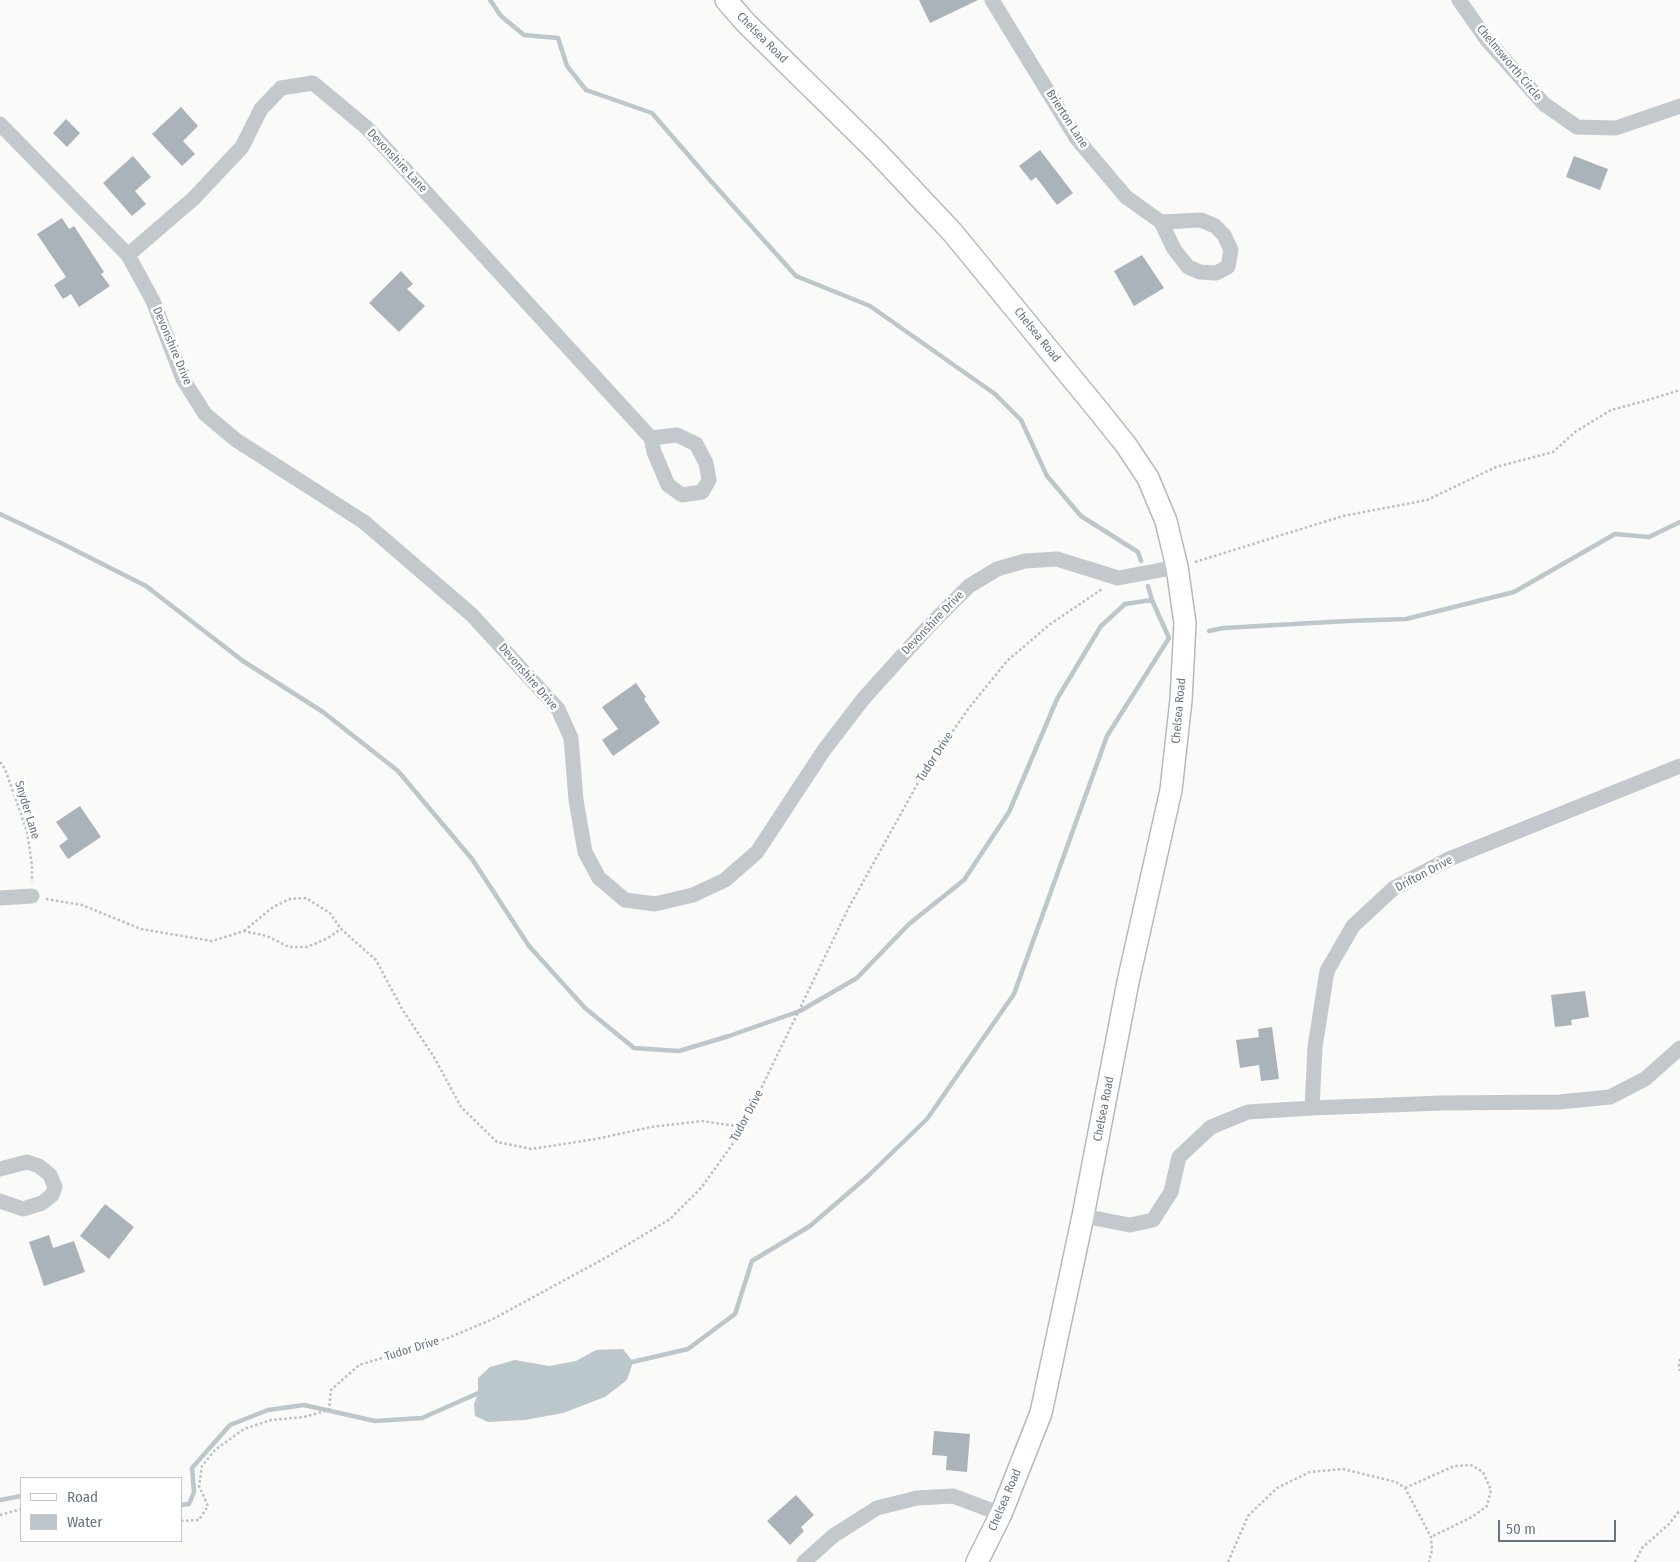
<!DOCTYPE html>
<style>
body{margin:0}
#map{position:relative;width:1680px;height:1562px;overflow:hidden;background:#fafaf8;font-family:"Fira Sans Condensed",sans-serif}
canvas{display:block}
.legend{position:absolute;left:20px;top:1477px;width:162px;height:65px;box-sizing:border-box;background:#fff;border:1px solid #c1c8cd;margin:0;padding:6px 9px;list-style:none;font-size:15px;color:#657683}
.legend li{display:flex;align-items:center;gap:10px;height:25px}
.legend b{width:25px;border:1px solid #c1c8cd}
.scale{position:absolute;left:1498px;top:1520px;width:118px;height:22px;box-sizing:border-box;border:2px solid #657683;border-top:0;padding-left:6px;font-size:15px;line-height:18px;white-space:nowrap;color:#657683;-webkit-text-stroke:4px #fff;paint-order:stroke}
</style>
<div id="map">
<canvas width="1680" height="1562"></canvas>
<ul class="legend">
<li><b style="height:6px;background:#fff"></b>Road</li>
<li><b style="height:14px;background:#bbc7cb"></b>Water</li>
</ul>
<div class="scale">50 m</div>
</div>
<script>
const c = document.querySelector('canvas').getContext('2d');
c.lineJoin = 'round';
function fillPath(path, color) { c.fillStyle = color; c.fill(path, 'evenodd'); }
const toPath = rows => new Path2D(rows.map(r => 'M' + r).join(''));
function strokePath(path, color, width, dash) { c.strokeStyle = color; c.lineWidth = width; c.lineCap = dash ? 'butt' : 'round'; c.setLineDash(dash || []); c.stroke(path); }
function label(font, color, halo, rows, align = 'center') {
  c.font = font + ' "Fira Sans Condensed",sans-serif'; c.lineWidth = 5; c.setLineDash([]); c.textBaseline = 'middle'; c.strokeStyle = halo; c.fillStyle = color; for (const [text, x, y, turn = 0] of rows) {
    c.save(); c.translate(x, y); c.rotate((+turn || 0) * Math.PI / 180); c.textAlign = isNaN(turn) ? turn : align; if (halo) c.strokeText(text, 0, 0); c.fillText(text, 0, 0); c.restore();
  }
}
fillPath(toPath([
 [623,1349,633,1362,627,1380,605,1397,563,1413,525,1420,488,1422,475,1416,474,1405,478,1392,478,1378,490,1367,515,1360,549,1366,576,1361,596,1350]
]), '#bbc7cb');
strokePath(toPath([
 [490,0,501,16,524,35,558,38,567,66,586,90,652,113,709,179,796,276,870,306,995,394,1021,420,1047,476,1081,516,1138,552,1141,561],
 [0,514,61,543,146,586,243,661,323,712,398,771,472,859,529,946,585,1008,634,1048,679,1051,729,1036,800,1011,857,978,909,924,964,880,1009,812,1057,699,1101,626,1125,604,1152,600,1169,638,1107,736,1014,994,927,1119,868,1176,810,1226,752,1261,735,1314,688,1349,628,1363],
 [1148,586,1152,600],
 [1209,631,1223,628,1348,621,1406,619,1514,592,1615,534,1649,537,1680,522],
 [0,1500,21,1496],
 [181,1505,189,1504,194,1492,192,1468,230,1425,268,1410,304,1405,375,1421,422,1418,483,1391]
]), '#bbc7cb', 4.5);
fillPath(toPath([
 [919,0,978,0,930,23],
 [181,107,198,126,183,141,195,154,182,166,152,134],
 [66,119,80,133,67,147,53,133],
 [1040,150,1073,193,1057,205,1036,177,1031,181,1019,166],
 [133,156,151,177,135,191,146,204,132,216,103,183],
 [1574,156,1608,169,1600,190,1566,177],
 [62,218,69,229,74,226,104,272,101,274,110,286,79,307,71,294,63,299,54,285,66,277,37,234],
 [1142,255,1164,288,1134,306,1114,271],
 [401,271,413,284,407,289,425,306,399,332,369,303],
 [636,683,646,697,644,699,660,723,613,756,602,740,618,729,602,707],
 [80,806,101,837,68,859,59,846,68,839,56,822],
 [1585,991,1589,1017,1571,1020,1572,1025,1555,1027,1551,995],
 [1272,1027,1279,1079,1261,1081,1259,1065,1240,1068,1236,1040,1259,1037,1258,1029],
 [105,1204,134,1227,109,1259,80,1236],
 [49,1235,53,1248,74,1241,85,1272,44,1286,29,1242],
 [934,1431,970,1434,967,1472,946,1470,947,1456,932,1455],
 [796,1495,814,1515,801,1527,804,1531,790,1545,767,1521]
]), '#aab3b9');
const secondary = toPath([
 [726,0,746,23,877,152,953,233,1098,410,1126,445,1148,478,1166,521,1177,567,1185,623,1181,700,1171,790,1128,982,1083,1216,1041,1413,1001,1514,977,1562]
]);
strokePath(secondary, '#b3babf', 24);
strokePath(toPath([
 [1195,562,1343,516,1427,500,1496,467,1553,452,1575,432,1611,410,1648,400,1680,390],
 [0,762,5,769,27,831,32,866,32,882],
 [46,899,82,905,141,929,212,941,244,931,267,936,289,947,307,947,328,938,341,929,376,960,402,1009,434,1057,461,1107,497,1142,531,1149,596,1139,651,1127,702,1121,743,1127],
 [244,931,273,907,290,899,306,898,330,913,341,929],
 [1680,1359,1679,1366,1680,1371],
 [1405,1488,1454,1466,1471,1465,1483,1472,1491,1490,1487,1506,1472,1517,1431,1537],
 [0,1515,21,1509],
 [181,1521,199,1520,208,1506,199,1486,202,1466,215,1450,244,1429,271,1420,304,1417,329,1410,331,1390,359,1365,448,1338,493,1319,607,1257,670,1219,701,1188,737,1138,848,909,924,772,969,708,1007,661,1049,625,1102,589],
 [1228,1562,1248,1516,1277,1488,1310,1472,1343,1469,1396,1482,1405,1488,1431,1537,1432,1550,1429,1562],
 [1635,1562,1642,1548,1669,1524,1680,1510]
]), '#bbbfc2', 2.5, [2.5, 2.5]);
strokePath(toPath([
 [992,0,1077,139,1126,197,1161,222,1174,249,1188,267,1200,272,1216,273,1228,267,1231,250,1224,235,1215,226,1201,220,1161,222],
 [1459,0,1487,40,1544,104,1577,127,1616,128,1680,106],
 [0,124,128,255,153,301,183,379,205,414,236,440,364,522,472,615,558,709,571,738,576,800,585,852,599,878,625,900,655,904,693,895,725,880,757,852,824,750,864,698,930,625,969,586,997,569,1025,561,1057,559,1118,578,1177,567],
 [128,255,194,198,242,147,261,109,281,88,313,83,367,128,651,438,654,452,668,485,682,495,702,492,709,480,706,463,696,444,677,435,651,438],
 [0,898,32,896],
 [1312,1108,1315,1047,1327,971,1353,926,1394,888,1449,859,1680,766],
 [0,1169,27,1162,39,1166,50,1175,55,1187,52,1195,42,1203,23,1209,0,1201],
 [1083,1216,1130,1225,1153,1220,1171,1192,1179,1157,1211,1127,1248,1112,1312,1108,1442,1103,1559,1102,1610,1097,1645,1079,1680,1048],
 [804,1562,833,1536,877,1508,917,1498,953,1496,1001,1514]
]), '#c3c8cc', 15);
strokePath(secondary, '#fff', 21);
label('12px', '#657683', '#fff', [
 ["Chelsea Road",762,38,45],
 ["Chelmsworth Circle",1509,63,50],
 ["Brierton Lane",1067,119,57],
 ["Devonshire Lane",397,161,47],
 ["Chelsea Road",1037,335,51],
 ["Devonshire Drive",172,346,67],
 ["Devonshire Drive",933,623,-46],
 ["Devonshire Drive",528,677,49],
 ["Chelsea Road",1179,711,-85],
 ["Tudor Drive",935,757,-57],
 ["Snyder Lane",27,810,73],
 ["Drifton Drive",1424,874,-28],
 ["Chelsea Road",1104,1109,-79],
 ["Tudor Drive",747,1116,-62],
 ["Tudor Drive",412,1349,-17],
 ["Chelsea Road",1005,1500,-67]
]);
</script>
